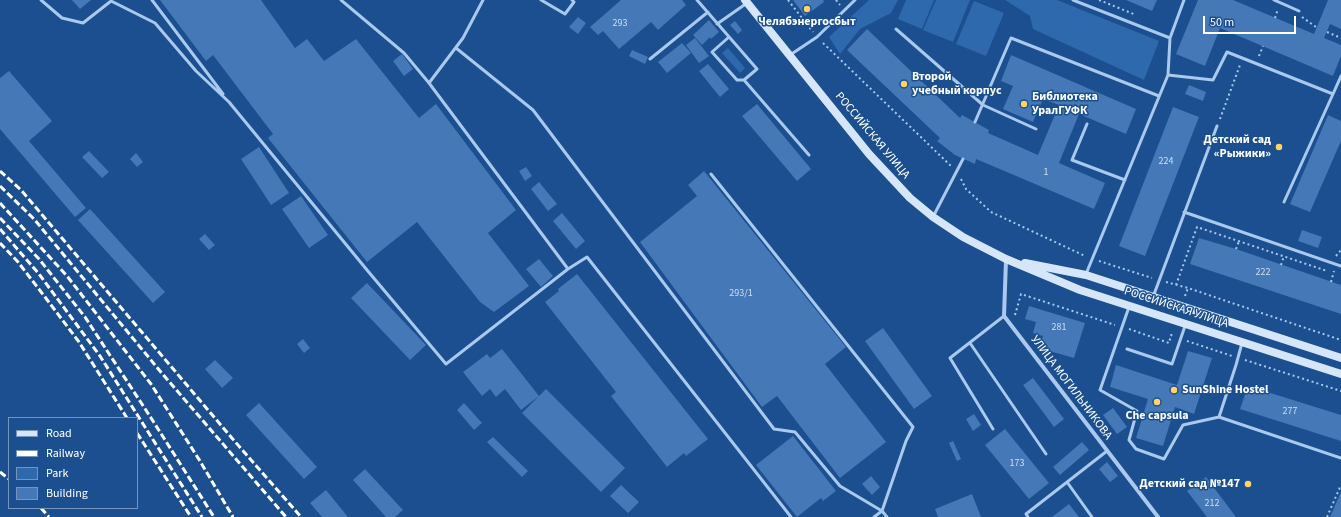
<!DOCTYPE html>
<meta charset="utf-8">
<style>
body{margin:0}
#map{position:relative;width:1341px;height:517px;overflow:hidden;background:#1b4f8f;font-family:"Source Sans 3",sans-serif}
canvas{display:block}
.legend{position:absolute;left:8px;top:417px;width:130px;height:92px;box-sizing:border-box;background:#1b4f8f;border:1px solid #7695bc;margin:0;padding:5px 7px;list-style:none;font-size:12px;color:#fff}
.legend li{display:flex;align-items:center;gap:8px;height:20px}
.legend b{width:20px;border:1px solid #7695bc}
.scale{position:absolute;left:1203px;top:16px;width:93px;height:18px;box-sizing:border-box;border:2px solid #fff;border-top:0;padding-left:5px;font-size:12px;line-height:14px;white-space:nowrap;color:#fff;-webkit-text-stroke:3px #1b4f8f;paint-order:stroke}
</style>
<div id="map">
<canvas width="1341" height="517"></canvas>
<ul class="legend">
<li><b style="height:5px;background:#d6e6fa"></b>Road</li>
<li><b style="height:5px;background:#fff"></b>Railway</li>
<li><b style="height:11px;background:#2e69ad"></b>Park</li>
<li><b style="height:11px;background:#4478b7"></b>Building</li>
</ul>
<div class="scale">50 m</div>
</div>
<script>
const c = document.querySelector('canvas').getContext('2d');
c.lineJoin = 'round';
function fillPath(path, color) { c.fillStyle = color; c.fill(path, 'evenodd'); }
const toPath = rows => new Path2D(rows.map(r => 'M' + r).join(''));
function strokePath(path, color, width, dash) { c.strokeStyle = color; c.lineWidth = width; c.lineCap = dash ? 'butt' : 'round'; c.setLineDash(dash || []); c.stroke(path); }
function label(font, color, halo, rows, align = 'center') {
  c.font = font + ' "Source Sans 3",sans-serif'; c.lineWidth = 3; c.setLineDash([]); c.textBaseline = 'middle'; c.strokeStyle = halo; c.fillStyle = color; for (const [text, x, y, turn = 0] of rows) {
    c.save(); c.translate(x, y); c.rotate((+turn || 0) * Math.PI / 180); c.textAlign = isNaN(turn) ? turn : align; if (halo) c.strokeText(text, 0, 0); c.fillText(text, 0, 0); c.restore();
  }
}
fillPath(toPath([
 [869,0,898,0,891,13,860,29,840,54,829,37],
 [906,0,934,0,922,29,898,19],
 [936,0,970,0,953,42,923,30],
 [1005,0,1057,0,1159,41,1144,80,1033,29,1030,16],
 [974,1,1004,13,986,56,956,44],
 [728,48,745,68,740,73,722,53]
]), '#2e69ad');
fillPath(toPath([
 [72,0,91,0,80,9],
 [160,0,261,0,295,48,307,39,324,61,356,39,419,118,436,104,516,210,488,233,529,286,494,312,480,302,417,222,367,262,268,138,273,134,213,55,206,61],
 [621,0,682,0,686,5,658,30,651,22,619,49,603,31,598,35,590,27],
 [793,0,823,0,824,2,805,16],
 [1126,0,1157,0,1152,11],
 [1198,0,1233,0,1314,34,1328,0,1341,0,1341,29,1330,24,1324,38,1341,45,1341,56,1333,76,1220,28,1205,66,1176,54],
 [578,17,586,23,578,34,569,27],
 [709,20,719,32,711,39,710,37,702,45,693,35],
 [735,21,742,30,738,34,730,25],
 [867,29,960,118,962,115,989,130,988,133,1038,155,1059,105,1043,99,1033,122,1003,109,1013,86,1001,81,1011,55,1136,109,1126,134,1079,114,1059,163,1105,183,1094,209,976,159,975,164,955,155,937,141,940,138,847,50],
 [695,38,709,56,699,63,686,45],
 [682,43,691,53,667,73,658,62],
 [632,50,648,57,645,64,629,56],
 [402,54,413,69,404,76,393,61],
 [708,64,729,89,720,97,699,71],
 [9,71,52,121,29,141,86,208,75,217,0,129,0,78],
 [1189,85,1206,92,1203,101,1185,94],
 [757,104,811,169,797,181,742,116],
 [1173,107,1199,117,1145,256,1119,246],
 [1328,115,1341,121,1341,141,1310,212,1290,204],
 [259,147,289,193,271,205,241,159],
 [89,151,109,172,102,178,82,157],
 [136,153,143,162,137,167,130,159],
 [526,167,532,176,525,181,519,171],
 [704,171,846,347,825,364,886,442,840,478,777,396,762,407,640,242,697,196,688,185],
 [539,182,557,204,548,211,531,189],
 [301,196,328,235,309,248,282,209],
 [90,209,165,292,153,303,78,220],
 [562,213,585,241,576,249,553,221],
 [1302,230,1322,237,1318,248,1298,241],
 [205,234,215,245,209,250,199,239],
 [1199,238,1236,249,1341,285,1341,314,1190,264],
 [539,259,553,276,541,287,526,269],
 [577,274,708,439,686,456,684,453,667,467,611,396,616,392,545,302,559,291,558,289],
 [367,283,426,345,410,360,351,298],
 [1029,306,1085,323,1074,358,1039,348,1043,336,1033,333,1036,322,1025,319],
 [883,328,932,396,914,409,865,341],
 [303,339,310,348,304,353,297,344],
 [502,349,539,396,521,410,505,389,496,397,490,389,482,396,463,372,487,354,490,358],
 [1188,351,1212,358,1194,414,1175,407,1163,446,1136,438,1148,399,1110,387,1116,365,1177,385],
 [215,360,233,378,222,388,205,369],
 [1033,378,1064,419,1054,427,1023,385],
 [1248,386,1341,415,1341,441,1240,409],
 [546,389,625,468,601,492,522,413],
 [259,403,317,467,304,479,246,415],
 [464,403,482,423,474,430,457,410],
 [1113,408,1127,427,1117,434,1103,415],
 [974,414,981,425,973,431,966,419],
 [1005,429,1049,483,1029,499,985,445],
 [793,436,836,491,823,501,821,498,797,517,756,465],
 [493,437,528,471,522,477,487,442],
 [953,441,961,459,957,461,949,443],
 [1082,442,1089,450,1060,475,1053,467],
 [1107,462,1118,476,1110,482,1099,469],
 [365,469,403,510,395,517,386,517,353,480],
 [871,476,880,487,872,495,862,484],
 [1206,477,1236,517,1207,517,1187,491],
 [621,485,639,502,628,513,610,496],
 [326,490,348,517,322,517,310,503],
 [1341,492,1341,517,1330,517],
 [972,494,981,517,938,517,935,509],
 [1069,504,1079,517,1052,517]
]), '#4478b7');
strokePath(toPath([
 [788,0,813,32],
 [836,0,840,5],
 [1099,0,1136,15],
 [1302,17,1316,27],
 [1275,18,1278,9],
 [1327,32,1341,38],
 [823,43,951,166],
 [1259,56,1263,46],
 [1220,119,1240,65],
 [961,179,966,189,991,212,1085,256],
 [1236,249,1239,241],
 [1336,256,1341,250],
 [1099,261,1152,278],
 [1281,265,1284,256],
 [1166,282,1188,288,1341,340],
 [1331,282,1334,271],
 [1176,285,1197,227,1327,271],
 [1185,296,1188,288],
 [1015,315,1021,294,1115,325],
 [1129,329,1169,343,1171,335,1173,336],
 [1187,341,1232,356],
 [1245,360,1341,391],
 [1327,517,1341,485]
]), '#a9c9ee', 2, [2, 3]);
strokePath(toPath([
 [41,0,62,18,83,23,111,1,155,23,196,71,229,102,367,270,446,364,568,269],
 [152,0,223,94],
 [341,0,404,53,429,83,568,269,587,257,791,517],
 [541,0,565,14,574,2,572,0],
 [697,0,757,69,744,80,809,155],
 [1073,0,1170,38],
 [1274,0,1299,11],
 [717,24,747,3],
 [896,29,983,105,1036,129],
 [729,37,712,52,737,80,744,80],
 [456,48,533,110,774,429,795,432,840,486,882,511,874,517],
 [790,55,817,37,855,0],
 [650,59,708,12],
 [1168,75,1213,80,1227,52,1333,94,1341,76],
 [429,83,463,38,483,0],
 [975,122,1011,38,1159,96],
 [1087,124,1072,160,1125,180],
 [711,174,913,427,906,441,882,511,887,517],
 [1284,202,1333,94],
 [1184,212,1341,266],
 [934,215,963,159],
 [1086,274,1168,75,1170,38,1184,0],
 [1153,297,1217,126],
 [1129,307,1100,390,1137,411,1129,440,1136,449,1164,459,1183,425,1219,417],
 [970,343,1046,454],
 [1242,343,1236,365,1219,417,1341,458],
 [1127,349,1172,364,1185,326],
 [993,429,950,358,1004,316],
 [1067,482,1092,517],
 [1028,517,1026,514,1107,451]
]), '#a9c9ee', 3);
strokePath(toPath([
 [1006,260,1004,316,1158,517]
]), '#a9c9ee', 4);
strokePath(toPath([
 [745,0,869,154,910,198,933,217,963,237,1006,259,1080,290,1341,374],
 [1025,263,1086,275,1341,358]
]), '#d6e6fa', 8);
strokePath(toPath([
 [0,171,21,190,231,437,301,517],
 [0,186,34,219,160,371,286,517],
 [0,203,67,276,151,384,200,461,233,517],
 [0,218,39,259,85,317,153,421,214,517],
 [0,229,39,274,100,356,202,517],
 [0,243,18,262,45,297,79,342,127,418],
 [137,433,191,517],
 [0,472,9,479],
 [41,508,49,517]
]), '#fff', 3, [7, 3]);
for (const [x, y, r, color] of [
 [807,9,4,"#ffd166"],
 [904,84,4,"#ffd166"],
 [1024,104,4,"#ffd166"],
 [1279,147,4,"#ffd166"],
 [1174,390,4,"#ffd166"],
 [1157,402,4,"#ffd166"],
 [1248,484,4,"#ffd166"]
]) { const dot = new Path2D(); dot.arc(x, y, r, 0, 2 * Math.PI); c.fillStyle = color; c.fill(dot); strokePath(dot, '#1b4f8f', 1.5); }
label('10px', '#d0dded', null, [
 ["293",620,24],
 ["224",1166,162],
 ["1",1046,173],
 ["222",1263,273],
 ["293/1",741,294],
 ["281",1059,328],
 ["277",1290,412],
 ["173",1017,464],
 ["212",1212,504]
]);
label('bold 12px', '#fff', '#1b4f8f', [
 ["Челябэнергосбыт",807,22,"center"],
 ["Второй",912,77],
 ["учебный корпус",912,91],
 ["Библиотека",1032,97],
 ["УралГУФК",1032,111],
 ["Детский сад",1271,140,"right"],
 ["«Рыжики»",1271,154,"right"],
 ["SunShine Hostel",1182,390],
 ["Che capsula",1157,416,"center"],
 ["Детский сад №147",1240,484,"right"]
], 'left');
label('12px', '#fff', '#1b4f8f', [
 ["РОССИЙСКАЯ УЛИЦА",872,136,50],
 ["РОССИЙСКАЯ УЛИЦА",1176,308,18],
 ["УЛИЦА МОГИЛЬНИКОВА",1071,388,53]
]);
</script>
